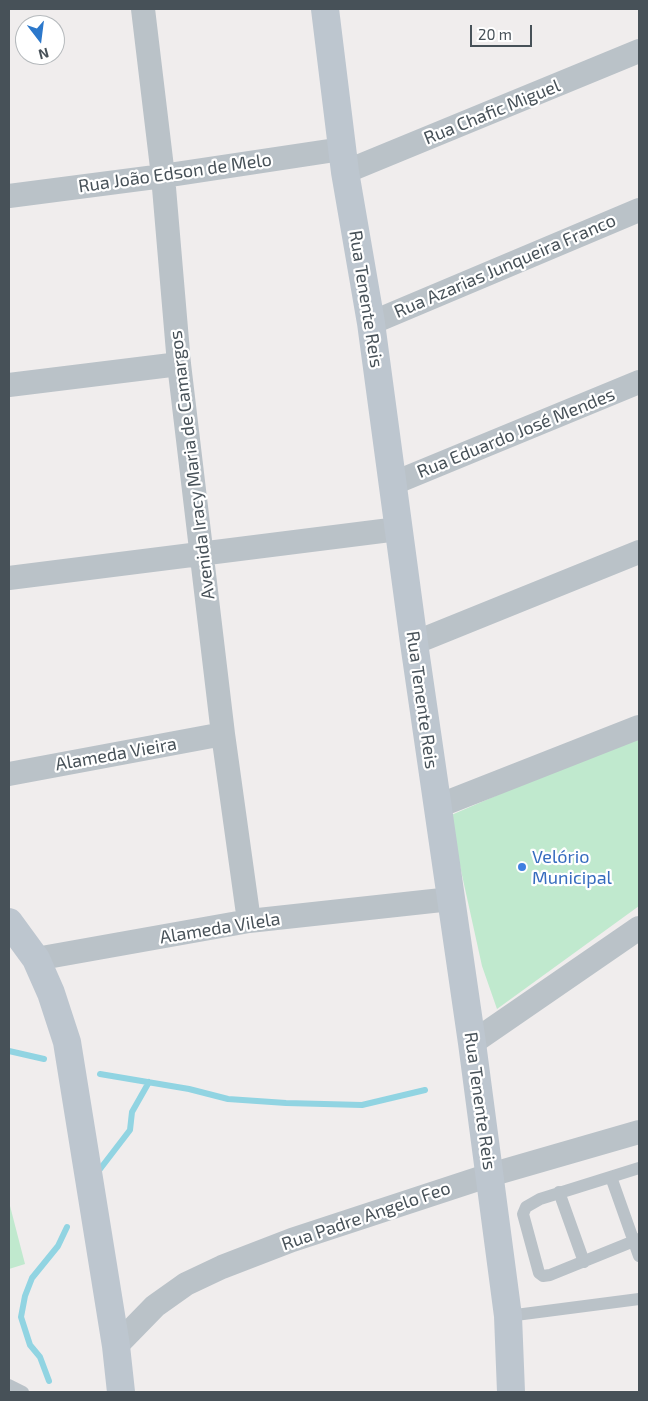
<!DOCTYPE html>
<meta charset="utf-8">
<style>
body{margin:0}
#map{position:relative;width:648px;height:1401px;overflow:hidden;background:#f0eded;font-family:"Exo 2",sans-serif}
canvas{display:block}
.frame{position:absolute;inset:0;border:10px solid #475158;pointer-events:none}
.north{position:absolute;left:15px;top:15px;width:50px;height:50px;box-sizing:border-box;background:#fff;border:1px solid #b5b9bc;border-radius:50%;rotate:165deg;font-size:14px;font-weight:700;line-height:20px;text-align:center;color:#475158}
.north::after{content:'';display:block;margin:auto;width:18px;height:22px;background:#2c78cb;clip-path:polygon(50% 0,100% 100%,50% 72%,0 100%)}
.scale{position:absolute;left:470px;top:25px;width:62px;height:22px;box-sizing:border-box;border:2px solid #475158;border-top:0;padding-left:6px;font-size:15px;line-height:18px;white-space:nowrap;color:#475158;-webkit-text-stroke:4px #fff;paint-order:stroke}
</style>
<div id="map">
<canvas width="648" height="1401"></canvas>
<div class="frame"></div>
<div class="north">N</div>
<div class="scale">20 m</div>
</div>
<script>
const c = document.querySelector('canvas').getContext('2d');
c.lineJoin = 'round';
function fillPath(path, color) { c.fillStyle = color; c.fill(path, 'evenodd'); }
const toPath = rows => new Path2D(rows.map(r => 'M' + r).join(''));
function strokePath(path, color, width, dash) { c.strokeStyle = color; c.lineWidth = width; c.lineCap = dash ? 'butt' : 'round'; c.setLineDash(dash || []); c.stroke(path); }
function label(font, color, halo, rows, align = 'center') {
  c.font = font + ' "Exo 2",sans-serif'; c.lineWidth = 4.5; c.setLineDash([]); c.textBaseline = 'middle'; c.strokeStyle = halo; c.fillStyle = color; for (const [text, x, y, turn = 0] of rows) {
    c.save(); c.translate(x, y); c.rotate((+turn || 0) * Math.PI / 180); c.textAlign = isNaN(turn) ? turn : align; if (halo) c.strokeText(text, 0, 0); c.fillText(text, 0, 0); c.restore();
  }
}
fillPath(toPath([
 [639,734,639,906,497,1009,482,966,449,816],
 [9,1202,25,1264,9,1269]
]), '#c0e9ce');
strokePath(toPath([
 [9,1051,44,1059],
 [100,1074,189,1089,228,1099,286,1103,362,1105,425,1090],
 [97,1173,130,1130,132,1112,149,1082],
 [49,1381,40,1357,30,1345,21,1317,25,1296,32,1278,58,1246,67,1227]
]), '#91d4e2', 6);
strokePath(toPath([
 [639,1168,540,1199,526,1207,523,1214,539,1273,543,1276,550,1275,639,1239],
 [611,1177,639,1256],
 [559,1192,584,1262],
 [508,1316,639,1299],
 [9,1385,23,1392]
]), '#bac2c8', 12);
strokePath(toPath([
 [143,9,163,176,179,364,223,734,249,921],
 [345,172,639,51],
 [9,196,163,176,342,149],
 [371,323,639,210],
 [9,385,179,364],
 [394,483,639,382],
 [9,578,398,529],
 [414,643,639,552],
 [9,774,223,734],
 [438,806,639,727],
 [36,959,249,921,451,899],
 [472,1043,639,928],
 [116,1346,155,1306,186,1284,222,1267,292,1240,490,1175,639,1132]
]), '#bac2c8', 24);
strokePath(toPath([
 [325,9,345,172,371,323,414,643,472,1043,508,1316,511,1392],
 [9,922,36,959,51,993,67,1042,116,1346,121,1392]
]), '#bdc6cf', 28);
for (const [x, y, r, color] of [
 [522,867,5,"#3f7fe0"]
]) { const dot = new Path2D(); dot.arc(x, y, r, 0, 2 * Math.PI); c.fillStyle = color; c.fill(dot); strokePath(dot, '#fff', 2); }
label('18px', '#475158', '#fff', [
 ["Rua Chafic Miguel",492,112,-22],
 ["Rua João Edson de Melo",175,173,-8],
 ["Rua Azarias Junqueira Franco",505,266,-23],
 ["Rua Tenente Reis",366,299,81],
 ["Rua Eduardo José Mendes",516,433,-22],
 ["Avenida Iracy Maria de Camargos",192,465,-97],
 ["Rua Tenente Reis",422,700,82],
 ["Alameda Vieira",116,754,-10],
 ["Alameda Vilela",220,928,-9],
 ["Rua Tenente Reis",480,1101,82],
 ["Rua Padre Angelo Feo",366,1216,-19]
]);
label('18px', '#366cbe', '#fff', [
 ["Velório",532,857],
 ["Municipal",532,878]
], 'left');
</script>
